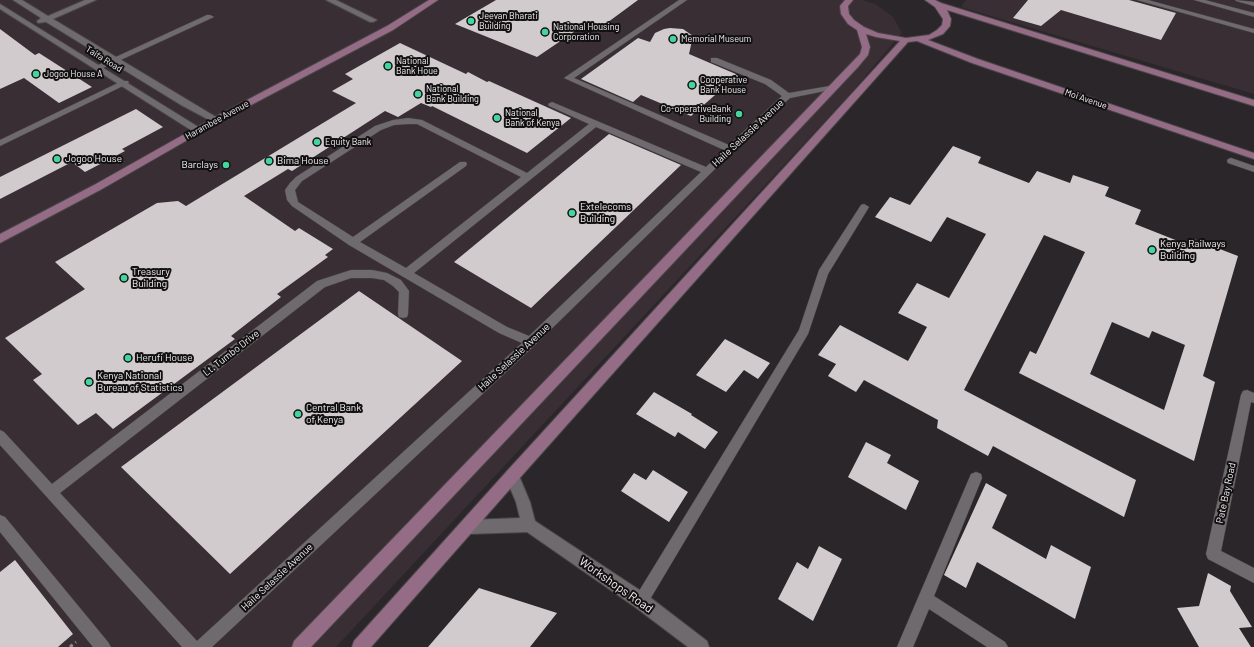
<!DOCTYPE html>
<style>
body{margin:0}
canvas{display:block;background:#2b2629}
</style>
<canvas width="1254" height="647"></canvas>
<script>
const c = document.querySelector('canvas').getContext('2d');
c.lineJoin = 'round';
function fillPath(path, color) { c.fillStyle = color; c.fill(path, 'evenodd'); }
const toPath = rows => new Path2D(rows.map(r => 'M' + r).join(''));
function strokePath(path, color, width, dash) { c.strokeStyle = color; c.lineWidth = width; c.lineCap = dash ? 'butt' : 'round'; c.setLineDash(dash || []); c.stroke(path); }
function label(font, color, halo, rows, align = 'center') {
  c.font = font + ' Barlow,sans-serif'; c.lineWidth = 4; c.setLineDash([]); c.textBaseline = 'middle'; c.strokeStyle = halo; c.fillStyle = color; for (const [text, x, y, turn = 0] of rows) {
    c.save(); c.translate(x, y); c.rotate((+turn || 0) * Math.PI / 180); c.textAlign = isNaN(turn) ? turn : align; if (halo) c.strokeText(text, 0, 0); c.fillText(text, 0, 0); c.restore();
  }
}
fillPath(toPath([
 [0,0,862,0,875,4,893,17,902,33,850,94,336,647,0,647],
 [966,0,1254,0,1254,94,961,7]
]), '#382e34');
fillPath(toPath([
 [496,0,638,0,600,28,587,23,537,57,455,24],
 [1028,0,1129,0,1176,13,1161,40,1061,10,1041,26,1013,18],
 [670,28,683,29,693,36,689,54,738,75,691,116,641,95,633,102,581,79,638,38,650,42,655,33,664,29],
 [0,29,35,55,39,53,92,87,59,103,24,78,0,89],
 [400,43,466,74,468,72,487,82,489,81,571,118,527,153,432,106,431,107,421,103,398,117,385,111,292,171,288,169,244,196,295,231,299,228,333,249,325,255,328,257,277,294,281,297,231,336,235,339,113,429,96,413,78,425,33,380,42,374,5,338,85,289,55,262,157,203,178,201,186,206,356,103,332,91,353,79,345,74],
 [136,109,163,127,122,149,125,151,85,172,72,162,0,199,0,177],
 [609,134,681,165,531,308,454,262],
 [953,146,981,157,978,163,1029,183,1037,171,1070,183,1073,175,1109,187,1105,196,1141,210,1135,224,1188,245,1191,238,1238,256,1203,376,1215,382,1194,461,1019,373,1030,351,1036,354,1085,252,1044,235,964,390,1136,480,1124,517,993,446,988,456,937,428,938,420,864,380,856,392,828,376,836,364,818,355,840,325,908,361,927,327,898,313,917,283,949,298,986,234,947,217,931,242,875,217,890,197,910,205],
 [1112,322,1149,338,1152,331,1185,345,1164,410,1090,374],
 [359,291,462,361,230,574,121,467],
 [725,339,770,363,758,379,744,370,726,392,696,375],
 [654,392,692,414,691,415,718,432,705,449,678,432,675,437,636,414],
 [866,442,891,455,887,463,919,481,906,510,848,477],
 [653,470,688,492,669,522,621,491,634,473,646,480],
 [986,483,1007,495,992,528,1046,559,1051,545,1091,567,1075,619,977,562,966,588,944,575],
 [819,546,842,559,813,621,778,599,797,562,808,569],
 [15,560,73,634,58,647,0,647,0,572],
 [1208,573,1231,586,1230,591,1252,627,1239,628,1251,647,1199,647,1177,608,1199,606],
 [479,588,557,613,530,647,428,647]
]), '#d1cbce');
const lane = toPath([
 [679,0,687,0,574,78,729,145,782,96,765,84,711,62,711,58,717,58,771,80,789,93,835,85,839,87,835,89,790,98,759,126,535,345,212,647,182,647,0,445,0,430,4,432,52,484,317,281,351,270,372,270,387,273,401,280,409,291,408,314,407,317,403,318,399,317,398,314,399,292,393,286,384,280,372,278,351,278,325,287,60,493,197,641,522,343,499,333,349,245,292,206,287,200,285,190,290,183,296,177,375,126,393,120,408,118,422,120,527,173,589,124,549,106,548,104,552,102,706,167,724,150,564,78,679,0],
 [408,124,417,124,521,177,406,268,360,242,466,166,467,164,466,162,460,162,353,237,298,202,295,190,302,181,381,130,394,125,408,124],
 [596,127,701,172,529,336,507,327,414,273,596,127],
 [1137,0,1148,0,1254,29,1254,33,1137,0],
 [1194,0,1205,0,1254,13,1254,17,1194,0],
 [1235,0,1254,2,1254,6,1236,1,1235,0],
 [207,15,210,15,214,17,101,69,95,69,94,67,207,15],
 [122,81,128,81,129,83,0,146,0,140,122,81],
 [1231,158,1254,166,1254,172,1228,163,1227,161,1228,159,1231,158],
 [864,204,869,207,828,274,808,334,646,606,641,608,636,606,634,601,636,596,799,330,819,270,861,205,864,204],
 [1247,390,1254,393,1254,403,1251,402,1221,551,1254,568,1254,583,1208,559,1206,554,1241,395,1243,391,1247,390],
 [976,472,981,474,982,478,934,596,1005,642,1008,647,987,647,929,609,913,647,897,647,971,474,976,472],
 [0,515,5,517,108,642,111,647,93,647,0,532,0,515]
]);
const street = toPath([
 [13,0,22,0,48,16,85,0,96,0,53,19,221,120,219,122,213,122,181,105,46,22,38,23,37,21,41,18,13,0],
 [326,0,336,0,377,20,373,22,370,22,326,0],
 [0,4,200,128,202,130,197,133,194,132,0,9,0,4],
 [512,469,517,471,530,502,535,521,647,595,707,641,709,647,688,647,635,607,527,532,468,534,463,532,461,527,463,522,468,520,520,518,516,502,505,476,507,471,512,469]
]);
const secondary = toPath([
 [429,0,438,0,393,30,219,122,102,189,0,243,0,234,94,185,213,118,387,26,429,0],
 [845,0,853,0,848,6,849,14,854,20,864,27,878,33,906,38,929,35,937,30,942,25,943,19,935,7,925,0,935,0,941,3,1254,100,1254,106,947,10,951,19,950,26,943,34,928,40,978,59,1254,153,1254,159,972,63,917,41,908,42,517,481,371,647,352,647,354,641,507,471,900,41,876,37,866,34,870,47,868,55,858,67,311,647,292,647,294,641,860,54,862,47,857,30,848,24,841,14,840,6,845,0]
]);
strokePath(lane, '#494547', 1);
strokePath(street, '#494547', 2);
strokePath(secondary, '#494547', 2);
strokePath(toPath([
 [70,647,76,642]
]), '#949092', 3, [3.5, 3.5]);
fillPath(lane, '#6f6a6d');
fillPath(street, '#6f6a6d');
fillPath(secondary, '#946c85');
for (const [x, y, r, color] of [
 [471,21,4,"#46d49e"],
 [545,32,4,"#46d49e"],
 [673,39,4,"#46d49e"],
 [388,66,4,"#46d49e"],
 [36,74,4,"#46d49e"],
 [692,85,4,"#46d49e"],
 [418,94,4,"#46d49e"],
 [739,114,4,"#46d49e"],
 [497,118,4,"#46d49e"],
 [317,142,4,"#46d49e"],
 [57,159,4,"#46d49e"],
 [269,161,4,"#46d49e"],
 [226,165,4,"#46d49e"],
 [572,213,4,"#46d49e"],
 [1152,250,4,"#46d49e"],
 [124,278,4,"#46d49e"],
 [128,358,4,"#46d49e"],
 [89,382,4,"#46d49e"],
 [298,414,4,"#46d49e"]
]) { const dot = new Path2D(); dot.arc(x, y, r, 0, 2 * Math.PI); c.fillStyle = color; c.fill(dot); strokePath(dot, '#121011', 1.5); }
label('9px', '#f3f0f1', '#121011', [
 ["Jeevan Bharati",479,16],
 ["Building",479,26],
 ["National Housing",553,27],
 ["Corporation",553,37],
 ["Memorial Museum",681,39],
 ["National",396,61],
 ["Bank Houe",396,71],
 ["Jogoo House A",44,74],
 ["Cooperative",700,80],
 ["Bank House",700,90],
 ["National",426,89],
 ["Bank Building",426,99],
 ["Co-operativeBank",731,109,"right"],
 ["Building",731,119,"right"],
 ["National",505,113],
 ["Bank of Kenya",505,123],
 ["Equity Bank",325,142]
], 'left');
label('9px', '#f3f0f1', '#121011', [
 ["Taifa Road",104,59,32],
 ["Moi Avenue",1086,99,19],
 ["Harambee Avenue",217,120,-29]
]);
label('10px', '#f3f0f1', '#121011', [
 ["Haile Selassie Avenue",748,133,-43],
 ["Lt. Tumbo Drive",231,353,-38],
 ["Haile Selassie Avenue",514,357,-43],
 ["Pate Bay Road",1226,493,-78],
 ["Haile Selassie Avenue",277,577,-43]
]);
label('10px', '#f3f0f1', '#121011', [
 ["Jogoo House",65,159],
 ["Bima House",277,161],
 ["Barclays",218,165,"right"],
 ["Extelecoms",580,207],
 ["Building",580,219],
 ["Kenya Railways",1160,244],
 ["Building",1160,256],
 ["Treasury",132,272],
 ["Building",132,284],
 ["Herufi House",136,358],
 ["Kenya National",97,376],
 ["Bureau of Statistics",97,388],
 ["Central Bank",306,408],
 ["of Kenya",306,420]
], 'left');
label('12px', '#f3f0f1', '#121011', [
 ["Workshops Road",616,585,35]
]);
</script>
